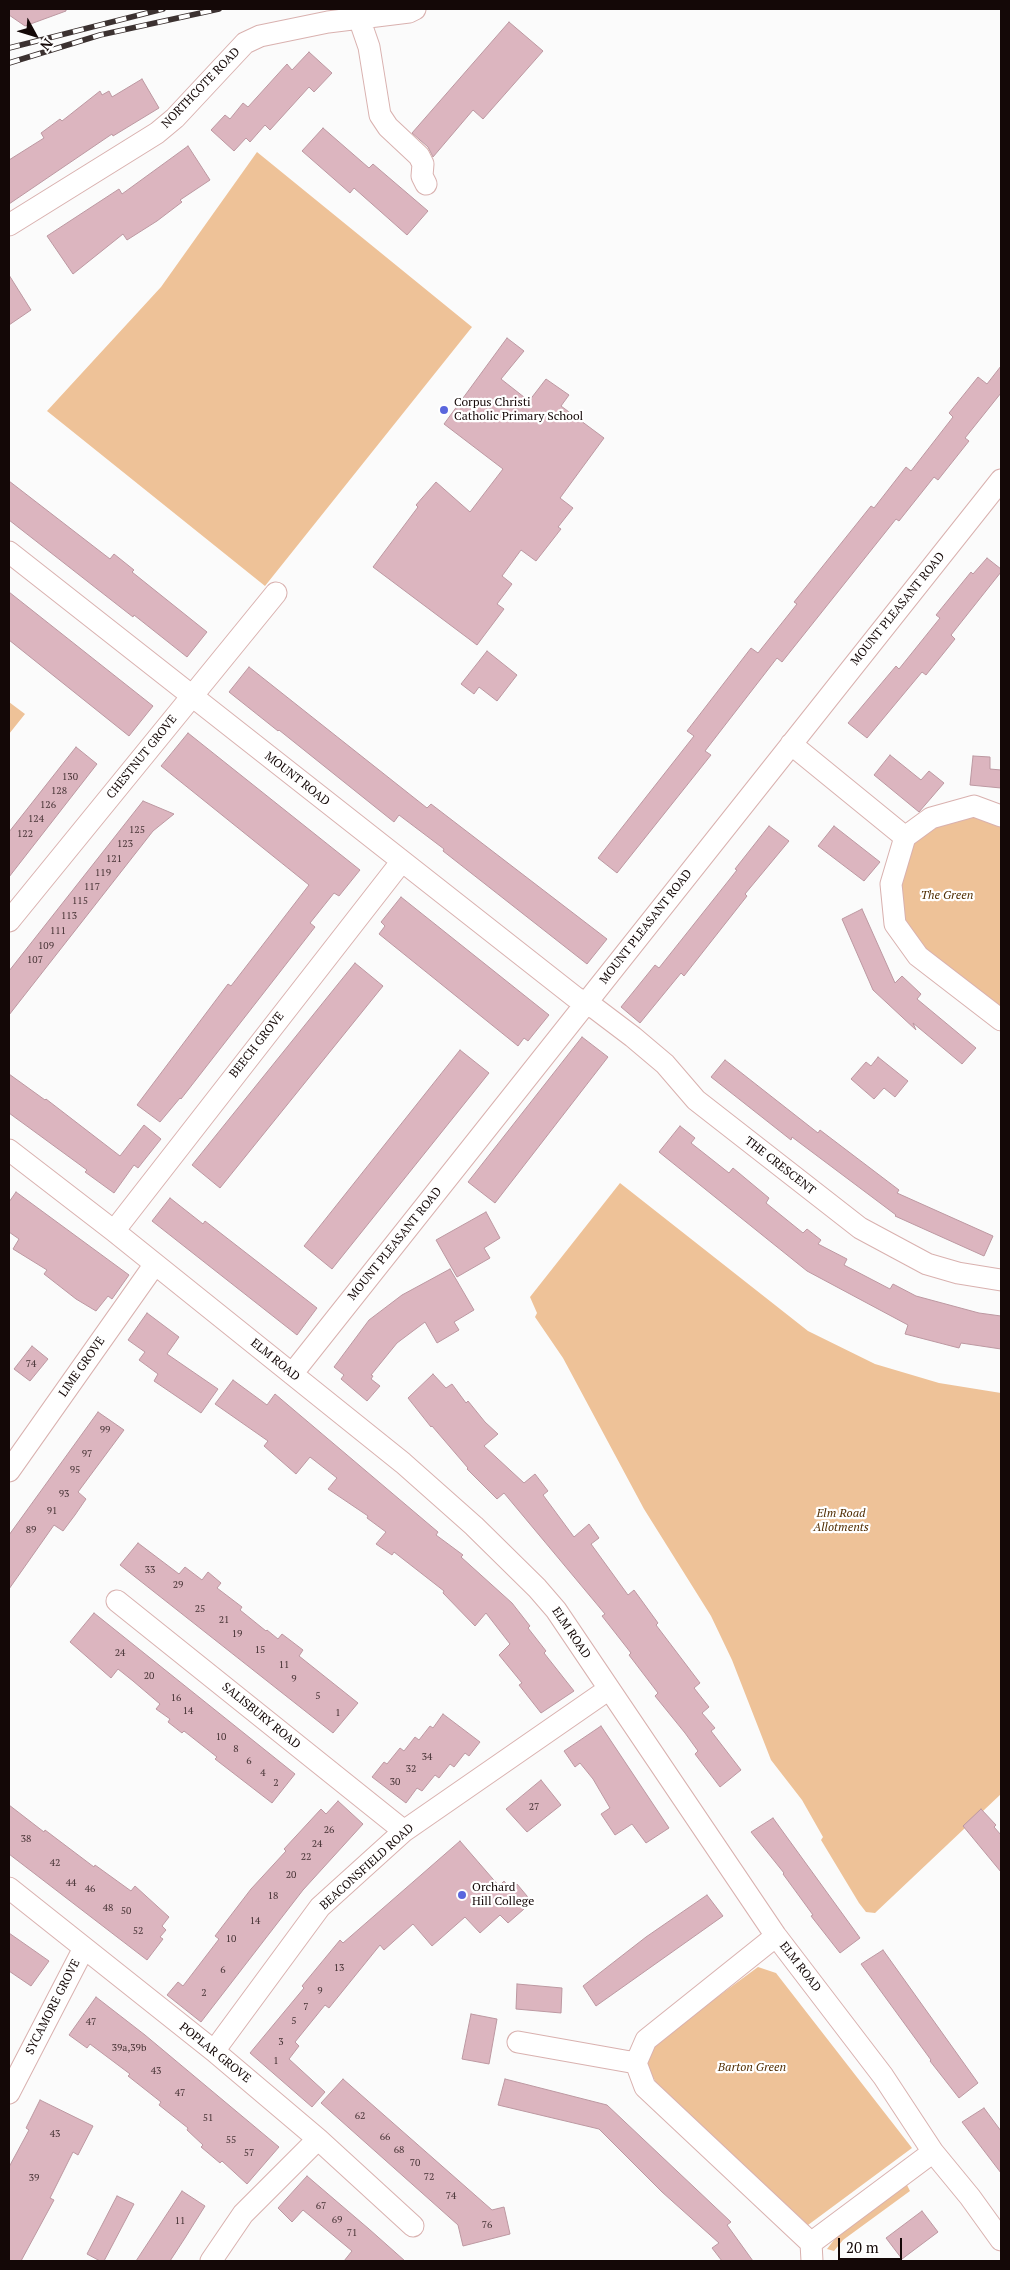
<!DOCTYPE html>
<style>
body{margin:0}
#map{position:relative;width:1010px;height:2270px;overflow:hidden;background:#fbfbfb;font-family:"PT Serif",serif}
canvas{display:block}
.frame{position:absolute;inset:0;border:10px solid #140807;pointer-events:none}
.north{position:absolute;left:10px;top:10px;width:50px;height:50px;-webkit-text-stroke:4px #fff;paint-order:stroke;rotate:129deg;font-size:14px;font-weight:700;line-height:20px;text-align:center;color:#140807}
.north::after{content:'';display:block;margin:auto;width:18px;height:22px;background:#140807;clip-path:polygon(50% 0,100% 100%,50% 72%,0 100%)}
.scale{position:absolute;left:838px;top:2238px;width:64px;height:22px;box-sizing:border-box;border:2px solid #140807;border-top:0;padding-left:6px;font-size:15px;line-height:18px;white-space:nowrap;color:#140807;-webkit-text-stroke:4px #fff;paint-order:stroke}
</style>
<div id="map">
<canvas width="1010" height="2270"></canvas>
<div class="frame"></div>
<div class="north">N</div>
<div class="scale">20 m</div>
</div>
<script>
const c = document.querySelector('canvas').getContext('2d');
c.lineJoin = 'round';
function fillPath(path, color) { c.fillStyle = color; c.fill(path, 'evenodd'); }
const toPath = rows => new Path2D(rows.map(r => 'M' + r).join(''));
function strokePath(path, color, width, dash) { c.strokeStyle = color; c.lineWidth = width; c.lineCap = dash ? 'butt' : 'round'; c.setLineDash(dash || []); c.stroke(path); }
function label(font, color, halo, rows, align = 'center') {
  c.font = font + ' "PT Serif",serif'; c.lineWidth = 4.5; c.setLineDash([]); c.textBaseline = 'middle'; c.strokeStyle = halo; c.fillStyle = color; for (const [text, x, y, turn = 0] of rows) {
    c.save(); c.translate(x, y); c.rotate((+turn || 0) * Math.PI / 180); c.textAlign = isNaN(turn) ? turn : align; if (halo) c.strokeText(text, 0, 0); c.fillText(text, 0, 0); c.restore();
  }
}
fillPath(toPath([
 [257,152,472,327,265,586,47,411,161,287],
 [9,702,25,714,9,734],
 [1001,816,1001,1020,895,924,905,837,931,818],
 [620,1183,808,1331,875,1364,939,1383,1001,1393,1001,1794,875,1913,866,1912,859,1903,821,1840,823,1837,802,1800,771,1760,732,1660,711,1616,644,1509,563,1358,535,1317,537,1313,530,1297],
 [758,1967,776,1973,912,2148,808,2225,657,2084,645,2064,652,2045],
 [907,2185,910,2191,843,2240,834,2251,827,2249,837,2236]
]), '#eec298');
const building = toPath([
 [9,9,66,9,66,11,25,26,9,15,9,9],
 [509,22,543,51,483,119,473,110,433,157,428,147,412,133,509,22],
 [309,52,332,73,314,92,309,87,270,130,265,125,250,142,246,138,234,151,211,130,225,115,230,119,243,103,248,107,287,64,292,70,309,52],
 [142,79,159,108,113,136,112,134,9,204,9,160,44,138,41,133,60,119,62,121,100,91,102,95,109,91,112,97,142,79],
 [323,128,369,168,373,164,428,211,407,235,354,188,350,193,302,151,323,128],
 [188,146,210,180,180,200,182,202,157,221,127,240,123,234,73,274,47,236,119,189,122,194,188,146],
 [9,275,31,310,9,325,9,275],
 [507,338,524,351,501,379,529,401,546,379,569,395,561,406,604,438,560,498,573,508,558,527,561,529,536,561,521,550,502,576,512,584,497,604,504,609,477,645,373,567,418,507,416,505,436,482,470,512,503,469,444,424,507,338],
 [1001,366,1001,393,965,438,969,441,938,480,934,477,899,521,896,519,782,662,777,658,705,751,711,755,617,873,598,858,694,736,687,731,751,648,758,653,797,604,794,602,871,506,874,508,906,467,911,471,953,417,949,413,978,377,987,384,1001,366],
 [9,481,110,559,114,554,134,570,132,572,207,632,187,657,134,615,133,617,9,520,9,481],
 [987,558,1001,569,1001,572,951,635,955,639,926,675,922,672,867,738,848,723,896,666,899,669,940,618,936,615,971,572,973,574,987,558],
 [9,592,153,706,129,736,9,640,9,592],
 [487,651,517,675,497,701,479,687,474,694,461,684,487,651],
 [249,667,427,808,431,804,607,939,587,964,443,851,444,849,399,815,394,822,279,730,278,731,229,692,249,667],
 [188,733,360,870,339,896,334,893,310,923,315,927,181,1099,180,1098,160,1122,137,1105,228,984,231,986,309,885,161,766,188,733],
 [76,747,97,764,9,877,9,832,76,747],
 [890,755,921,780,929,771,944,783,919,812,874,775,890,755],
 [973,756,990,757,990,769,1001,770,1001,788,970,785,973,756],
 [143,801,174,814,153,831,9,1015,9,971,143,801],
 [769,826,789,841,745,894,747,896,684,976,681,973,640,1023,621,1007,655,965,659,968,737,870,735,869,769,826],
 [834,826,880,862,864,881,818,846,834,826],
 [401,897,549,1015,528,1041,524,1038,518,1046,379,934,385,926,381,922,401,897],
 [862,909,895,983,902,976,921,994,917,999,976,1048,962,1064,913,1023,916,1030,873,990,842,919,862,909],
 [355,963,383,986,220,1188,192,1165,355,963],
 [582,1037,608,1057,495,1203,468,1182,582,1037],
 [460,1050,489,1073,332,1269,304,1246,460,1050],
 [878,1057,908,1081,895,1097,884,1088,874,1099,851,1079,866,1062,871,1066,878,1057],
 [725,1060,818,1133,820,1130,899,1190,897,1193,993,1236,984,1256,895,1216,896,1215,792,1137,791,1140,711,1077,725,1060],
 [9,1074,45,1100,46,1099,120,1156,144,1125,161,1139,138,1168,134,1165,114,1193,85,1172,87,1170,9,1113,9,1074],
 [680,1126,695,1138,691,1143,729,1173,733,1168,769,1198,766,1203,803,1233,807,1229,821,1240,818,1244,847,1259,844,1265,890,1289,893,1284,916,1296,979,1313,1001,1316,1001,1349,961,1343,959,1348,905,1334,908,1325,807,1271,659,1152,680,1126],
 [16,1192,129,1275,112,1299,108,1296,96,1311,76,1299,44,1274,47,1270,13,1249,19,1239,9,1232,9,1202,16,1192],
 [170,1198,203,1224,205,1221,317,1308,297,1335,152,1221,170,1198],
 [486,1212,500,1238,484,1248,490,1258,457,1277,436,1240,486,1212],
 [450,1269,474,1310,454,1322,459,1330,437,1343,425,1322,397,1343,371,1375,373,1376,371,1379,380,1386,367,1401,341,1379,344,1375,334,1367,369,1320,402,1295,450,1269],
 [147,1313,179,1337,167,1354,218,1389,201,1413,154,1381,158,1374,139,1360,145,1352,128,1340,147,1313],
 [32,1346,48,1359,30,1381,14,1369,32,1346],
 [433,1374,446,1388,452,1384,466,1403,468,1401,485,1422,498,1434,484,1446,524,1483,535,1474,548,1491,543,1495,574,1537,589,1524,599,1538,591,1544,628,1595,634,1590,658,1623,656,1625,700,1683,694,1688,709,1707,702,1713,715,1728,711,1731,741,1770,720,1787,695,1754,698,1751,685,1733,655,1696,658,1693,629,1655,631,1653,602,1616,605,1614,504,1493,497,1499,467,1469,468,1468,432,1426,431,1427,408,1398,433,1374],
 [233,1380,267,1405,275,1394,438,1532,436,1535,463,1555,461,1557,512,1603,530,1626,528,1628,546,1651,544,1653,574,1691,541,1713,519,1685,522,1683,499,1655,510,1644,486,1613,475,1626,443,1593,444,1591,394,1552,392,1555,376,1544,386,1532,367,1518,368,1516,328,1489,337,1478,310,1457,296,1474,264,1446,268,1441,215,1404,233,1380],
 [98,1412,124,1430,78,1492,86,1499,75,1515,63,1531,54,1525,9,1589,9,1535,98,1412],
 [138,1543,179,1574,185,1567,202,1580,208,1572,221,1583,217,1588,242,1607,240,1610,266,1631,267,1630,278,1639,282,1634,303,1650,299,1656,358,1703,333,1733,120,1565,138,1543],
 [94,1613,295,1774,272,1803,215,1759,217,1757,184,1731,182,1733,168,1722,170,1719,156,1709,160,1704,133,1681,118,1669,111,1678,70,1642,94,1613],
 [443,1714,480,1742,469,1756,465,1753,454,1767,450,1764,439,1778,435,1775,422,1791,417,1788,406,1803,372,1777,384,1762,387,1764,400,1748,404,1751,415,1737,419,1740,430,1726,433,1728,443,1714],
 [601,1726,669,1828,646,1843,632,1824,615,1835,601,1814,610,1808,593,1779,580,1763,575,1767,564,1751,601,1726],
 [541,1780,561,1805,527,1832,506,1809,541,1780],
 [338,1801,363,1824,303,1890,201,2022,167,1995,178,1982,183,1986,219,1939,215,1936,251,1889,286,1851,284,1849,321,1809,326,1814,338,1801],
 [9,1805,44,1832,45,1830,94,1867,95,1865,131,1891,135,1886,169,1917,162,1926,166,1930,160,1937,163,1939,147,1960,9,1854,9,1805],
 [981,1809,996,1825,994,1827,1001,1835,1001,1872,963,1826,981,1809],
 [773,1818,860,1938,840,1953,811,1916,813,1915,783,1874,784,1873,751,1832,773,1818],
 [460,1841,499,1886,504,1881,511,1889,517,1884,532,1902,508,1923,500,1915,480,1933,465,1917,432,1946,413,1924,384,1950,380,1945,329,2008,325,2005,295,2042,299,2046,289,2059,325,2092,312,2107,250,2053,304,1988,302,1986,340,1940,343,1943,460,1841],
 [707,1895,723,1916,596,2006,583,1986,646,1937,707,1895],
 [9,1933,49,1961,31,1986,9,1971,9,1933],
 [883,1950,978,2083,959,2098,930,2061,931,2060,861,1964,883,1950],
 [517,1984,562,1988,561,2013,516,2009,517,1984],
 [96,1997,145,2035,279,2147,247,2184,222,2161,220,2163,201,2147,203,2145,187,2130,188,2128,159,2105,161,2102,128,2076,130,2074,90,2044,87,2048,69,2035,96,1997],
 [471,2014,497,2019,489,2064,462,2059,471,2014],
 [343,2079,492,2210,504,2207,510,2234,463,2246,458,2225,321,2103,343,2079],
 [505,2079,607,2105,731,2222,727,2225,753,2261,722,2261,712,2248,719,2243,662,2192,599,2129,498,2105,505,2079],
 [40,2100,93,2126,78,2155,73,2152,50,2198,54,2200,21,2261,9,2261,9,2167,29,2130,26,2128,40,2100],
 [984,2108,1001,2131,1001,2173,962,2122,984,2108],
 [307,2176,369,2229,405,2261,344,2261,352,2251,303,2210,292,2222,278,2208,307,2176],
 [182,2191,205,2206,185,2238,170,2261,136,2261,182,2191],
 [117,2196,134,2204,104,2261,100,2261,87,2254,117,2196],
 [922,2211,938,2232,902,2259,886,2238,922,2211]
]);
fillPath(building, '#dcb5bf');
strokePath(building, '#bc98a1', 1);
const street = toPath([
 [359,18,369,47,380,115,388,127,419,156,423,164,422,176,426,184],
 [9,225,157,133,175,118,245,43,260,36,328,22,409,12,415,9],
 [9,552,575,997,596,1009,633,1037,665,1064,696,1100,860,1228,927,1264,958,1273,1001,1280],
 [791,744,905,837],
 [1001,816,974,806,931,818,905,837,891,884,895,924,918,956,1001,1020],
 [9,921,276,593],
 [9,1150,114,1231,403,1463,474,1526,537,1588,556,1610,776,1936,883,2076,933,2152,970,2197,1001,2240],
 [114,1231,402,861],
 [292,1374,1001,480],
 [9,1471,155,1264],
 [117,1601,404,1831],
 [9,1888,214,2051,318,2139,413,2226],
 [776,1936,646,2040,636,2063,645,2087,811,2243,812,2261],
 [518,2042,636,2063],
 [214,2051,320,1907,404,1831,609,1689],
 [9,2093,84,1948],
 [811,2243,933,2152],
 [211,2261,243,2214,318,2139]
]);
strokePath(street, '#d9b1af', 23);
strokePath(street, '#fff', 21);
const rail = toPath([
 [9,48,163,9],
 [9,63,100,35,219,9]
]);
strokePath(rail, '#3c3231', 5.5);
strokePath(rail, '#fff', 4, [11]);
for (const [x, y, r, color] of [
 [444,410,5,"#5a66dd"],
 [462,1895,5,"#5a66dd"]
]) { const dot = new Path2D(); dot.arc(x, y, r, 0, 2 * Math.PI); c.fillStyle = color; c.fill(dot); strokePath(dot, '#fff', 2); }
label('10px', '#463335', null, [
 ["130",70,777],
 ["128",59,791],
 ["126",48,805],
 ["124",36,819],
 ["125",137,830],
 ["122",25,834],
 ["123",125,844],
 ["121",114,859],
 ["119",103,873],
 ["117",92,887],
 ["115",80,901],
 ["113",69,916],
 ["111",58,931],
 ["109",46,946],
 ["107",35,960],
 ["74",31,1364],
 ["99",105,1430],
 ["97",87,1454],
 ["95",75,1470],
 ["93",64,1494],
 ["91",52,1511],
 ["89",31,1530],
 ["33",150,1570],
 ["29",178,1585],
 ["25",200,1609],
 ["21",224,1620],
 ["19",237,1634],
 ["15",260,1650],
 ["24",120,1653],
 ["11",284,1665],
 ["20",149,1676],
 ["9",294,1679],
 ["5",318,1696],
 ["16",176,1698],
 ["14",188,1711],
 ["1",338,1713],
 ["10",221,1737],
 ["8",236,1749],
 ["34",427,1757],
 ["6",249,1761],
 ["32",411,1769],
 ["4",263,1773],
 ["30",395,1782],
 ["2",276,1783],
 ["27",534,1807],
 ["26",329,1830],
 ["38",26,1839],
 ["24",317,1844],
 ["22",306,1857],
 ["42",55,1863],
 ["20",291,1875],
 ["44",71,1883],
 ["46",90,1889],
 ["18",273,1896],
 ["48",108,1908],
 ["50",126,1911],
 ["14",255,1921],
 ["52",138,1931],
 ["10",231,1939],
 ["13",339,1968],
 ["6",223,1970],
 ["9",320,1991],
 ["2",204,1993],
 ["7",306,2007],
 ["5",294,2021],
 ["47",91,2022],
 ["3",281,2042],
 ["39a,39b",129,2048],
 ["1",276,2061],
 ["43",156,2071],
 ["47",180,2093],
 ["62",360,2116],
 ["51",208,2118],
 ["43",55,2134],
 ["66",385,2137],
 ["55",231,2140],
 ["68",399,2150],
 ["57",249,2153],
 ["70",415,2163],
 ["72",429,2177],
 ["39",34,2178],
 ["74",451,2196],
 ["67",321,2206],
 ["69",337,2220],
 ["11",180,2221],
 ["76",487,2225],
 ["71",352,2233]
]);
label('12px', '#140807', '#fff', [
 ["NORTHCOTE ROAD",201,88,-46],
 ["MOUNT PLEASANT ROAD",898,609,-51],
 ["CHESTNUT GROVE",142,757,-51],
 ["MOUNT ROAD",297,779,38],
 ["MOUNT PLEASANT ROAD",646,927,-52],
 ["BEECH GROVE",257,1045,-52],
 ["THE CRESCENT",780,1166,38],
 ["MOUNT PLEASANT ROAD",395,1244,-51],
 ["ELM ROAD",275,1360,39],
 ["LIME GROVE",82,1367,-55],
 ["ELM ROAD",571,1633,56],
 ["SALISBURY ROAD",261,1716,39],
 ["BEACONSFIELD ROAD",367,1867,-42],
 ["ELM ROAD",800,1967,52],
 ["SYCAMORE GROVE",53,2007,-63],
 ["POPLAR GROVE",215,2053,39]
]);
label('12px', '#140807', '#fff', [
 ["Corpus Christi",454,403],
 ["Catholic Primary School",454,417],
 ["Orchard",472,1888],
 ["Hill College",472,1902]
], 'left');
label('italic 12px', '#512e03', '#fff', [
 ["The Green",947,896],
 ["Elm Road",841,1514],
 ["Allotments",841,1528],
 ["Barton Green",752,2068]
]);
</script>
